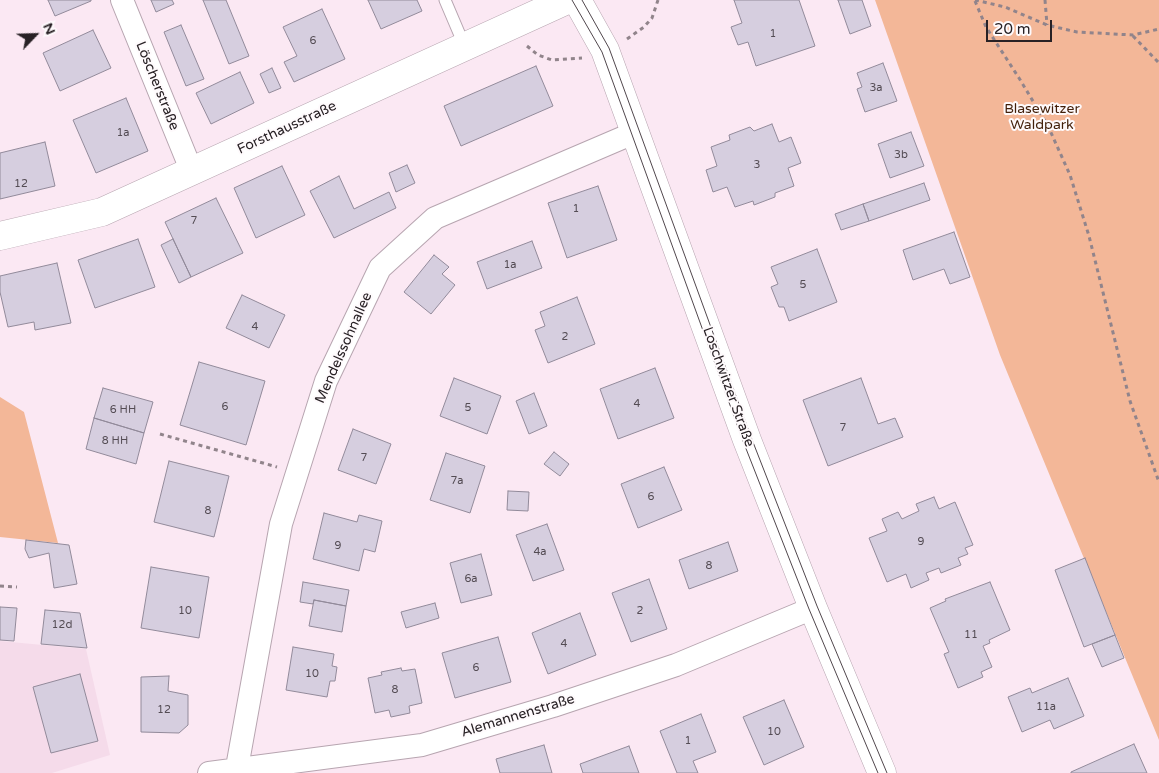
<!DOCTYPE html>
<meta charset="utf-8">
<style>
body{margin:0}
#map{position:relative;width:1159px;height:773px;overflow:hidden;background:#fbe8f3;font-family:"Varela Round",sans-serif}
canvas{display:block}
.north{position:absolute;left:10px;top:10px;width:50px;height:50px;-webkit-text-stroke:4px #fefafc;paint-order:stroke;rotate:66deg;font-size:14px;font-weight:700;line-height:20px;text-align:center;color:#282125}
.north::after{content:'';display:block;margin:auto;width:18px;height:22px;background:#282125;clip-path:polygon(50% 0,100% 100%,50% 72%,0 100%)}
.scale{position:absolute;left:986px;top:20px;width:66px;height:22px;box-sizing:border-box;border:2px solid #282125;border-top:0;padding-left:6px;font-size:15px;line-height:18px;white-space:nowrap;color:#282125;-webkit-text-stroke:4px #fefafc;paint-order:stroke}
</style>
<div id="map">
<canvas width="1159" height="773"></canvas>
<div class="north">N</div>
<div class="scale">20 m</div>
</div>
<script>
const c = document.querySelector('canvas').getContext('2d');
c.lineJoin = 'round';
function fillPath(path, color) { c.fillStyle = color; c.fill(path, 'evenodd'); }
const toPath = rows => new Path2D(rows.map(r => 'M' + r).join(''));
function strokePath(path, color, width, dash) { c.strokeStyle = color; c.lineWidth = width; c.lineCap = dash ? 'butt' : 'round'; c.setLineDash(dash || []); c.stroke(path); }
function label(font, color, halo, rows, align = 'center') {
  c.font = font + ' "Varela Round",sans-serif'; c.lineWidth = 4; c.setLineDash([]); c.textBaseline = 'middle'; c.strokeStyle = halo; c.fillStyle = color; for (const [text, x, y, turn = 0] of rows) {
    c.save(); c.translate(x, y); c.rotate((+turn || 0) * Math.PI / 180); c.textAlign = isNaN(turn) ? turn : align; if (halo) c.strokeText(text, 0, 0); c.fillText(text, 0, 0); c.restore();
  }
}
fillPath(toPath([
 [0,641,86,649,110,755,52,773,0,773]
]), '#f5dbea');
fillPath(toPath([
 [875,0,1159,0,1159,740,1000,355],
 [0,397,24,412,58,543,0,537]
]), '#f3b798');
const building = toPath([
 [48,0,91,0,91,1,55,16,48,0],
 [151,0,172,0,174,4,156,12,151,0],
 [203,0,226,0,249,56,229,64,203,0],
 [368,0,417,0,422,11,381,29,368,0],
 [734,0,799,0,815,46,756,66,748,42,738,45,731,27,742,23,734,0],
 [838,0,862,0,871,26,850,34,838,0],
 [322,9,345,59,294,82,284,62,297,56,283,27,322,9],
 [181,25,204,79,186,86,164,32,181,25],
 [93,30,111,68,60,91,43,53,93,30],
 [883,63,897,101,865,112,857,89,862,87,857,73,883,63],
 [536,66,553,106,461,146,444,106,536,66],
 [272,68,281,88,269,93,260,74,272,68],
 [240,72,254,103,211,124,196,93,240,72],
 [126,98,148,151,96,173,73,120,126,98],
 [772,124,779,142,791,137,801,163,788,168,794,186,775,193,775,197,754,205,753,201,735,207,727,187,713,192,706,170,717,166,711,147,730,140,729,135,750,127,754,131,772,124],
 [911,132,924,166,890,178,878,144,911,132],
 [45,142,55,186,0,199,0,153,45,142],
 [407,165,415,183,396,192,389,173,407,165],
 [282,166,305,215,256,238,234,188,282,166],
 [339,176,354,209,389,192,396,208,334,238,310,191,339,176],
 [924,183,930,200,869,221,863,204,924,183],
 [598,186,617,240,567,258,548,203,598,186],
 [216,198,243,253,191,277,165,222,216,198],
 [863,204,869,221,841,230,835,214,863,204],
 [954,232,970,277,950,284,944,269,913,280,903,250,954,232],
 [138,239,155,287,95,308,78,260,138,239],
 [173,239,191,277,179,283,161,245,173,239],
 [532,241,542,268,487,289,477,262,532,241],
 [817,249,837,302,789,321,784,307,779,307,771,287,778,284,771,267,817,249],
 [434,255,449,267,442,274,455,285,431,314,404,292,434,255],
 [57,263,71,323,35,330,34,322,8,327,0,292,0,276,57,263],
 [242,295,285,315,269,348,226,328,242,295],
 [577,297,595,344,548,363,535,330,545,326,540,312,577,297],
 [199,362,265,381,246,445,180,425,199,362],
 [655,368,674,418,618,439,600,389,655,368],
 [454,378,501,396,487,434,440,416,454,378],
 [861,378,878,424,895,418,903,437,828,466,803,400,861,378],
 [103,388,153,402,144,433,94,418,103,388],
 [534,393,547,426,529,434,516,401,534,393],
 [94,418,144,433,136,464,86,449,94,418],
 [353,429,391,444,376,484,338,470,353,429],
 [554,452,569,464,560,476,544,464,554,452],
 [446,453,485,466,470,513,430,500,446,453],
 [169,461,229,476,214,537,154,522,169,461],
 [664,467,682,510,638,528,621,484,664,467],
 [508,491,529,492,528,511,507,510,508,491],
 [934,497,939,509,955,502,973,545,965,548,968,554,958,558,961,565,941,573,939,568,926,573,929,580,911,588,906,574,887,582,869,538,887,531,882,519,898,512,902,519,919,511,916,504,934,497],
 [324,513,357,522,359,515,382,521,375,552,364,549,359,571,313,559,324,513],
 [547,524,564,570,533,581,516,535,547,524],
 [26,540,69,545,77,584,54,588,49,553,29,558,25,549,26,540],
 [728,542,738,571,689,589,679,560,728,542],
 [481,554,492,595,461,603,450,563,481,554],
 [1085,558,1115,635,1084,647,1055,570,1085,558],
 [151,567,209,577,199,638,141,628,151,567],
 [649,579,667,629,631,642,612,593,649,579],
 [303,582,349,590,346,606,314,600,313,604,300,602,303,582],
 [990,582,1010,630,989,640,990,643,983,646,992,667,981,672,983,677,958,688,944,654,949,652,930,608,946,601,945,599,990,582],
 [314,600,346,606,342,632,309,626,314,600],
 [435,603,439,618,406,628,401,612,435,603],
 [0,607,17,608,14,641,0,640,0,607],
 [45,610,80,613,87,648,41,644,45,610],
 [580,613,596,655,548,674,532,633,580,613],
 [1115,635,1124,658,1102,667,1092,644,1115,635],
 [498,637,511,682,455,698,442,653,498,637],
 [293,647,334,654,332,666,337,667,335,681,330,681,327,697,286,690,293,647],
 [401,668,402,671,415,669,422,703,409,706,410,713,391,717,389,710,375,713,368,678,382,675,381,672,401,668],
 [80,674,98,741,51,753,33,687,80,674],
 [169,676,168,691,188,695,188,725,179,733,141,732,141,677,169,676],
 [1068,678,1084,716,1054,729,1050,720,1022,732,1008,697,1030,688,1032,693,1068,678],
 [784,700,804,747,764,765,743,717,784,700],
 [701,714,716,752,693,761,698,773,677,773,660,731,701,714],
 [1134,744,1147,773,1071,773,1071,772,1134,744],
 [544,745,552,773,500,773,496,759,544,745],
 [629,746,639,773,583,773,580,764,629,746]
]);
fillPath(building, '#d6cedf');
strokePath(building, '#928a9a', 1);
const service = toPath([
 [445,0,465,47]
]);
const minor = toPath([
 [122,0,192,172],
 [209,773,422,745,553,706,676,665,813,608],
 [236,773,281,524,326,381,380,268,435,218,636,132]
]);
const tertiary = toPath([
 [577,0,605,50,747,440,813,608,882,773],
 [0,236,102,212,567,0]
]);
strokePath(service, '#b7a5b0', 13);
strokePath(minor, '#b7a5b0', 24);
strokePath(tertiary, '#b7a5b0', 29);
strokePath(toPath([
 [975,0,1005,7,1047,25,1077,32,1133,35,1159,29],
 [1045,0,1047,25],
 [975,1,986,27,1019,78,1048,126,1070,175,1089,236,1130,401,1159,482],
 [1133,36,1159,63],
 [627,39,644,27,652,18,658,0],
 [527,46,538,55,552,60,582,58],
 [160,434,277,467],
 [0,586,17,587]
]), '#91848b', 3, [4, 4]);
strokePath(service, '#fff', 11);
strokePath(minor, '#fff', 22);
strokePath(tertiary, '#fff', 28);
strokePath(toPath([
 [572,0,602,52,743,441,809,609,878,773],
 [582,0,609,48,751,437,817,606,887,773]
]), '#51474d', 1);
label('11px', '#544c54', null, [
 ["1",773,34],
 ["6",313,41],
 ["3a",876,88],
 ["1a",123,133],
 ["3b",901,155],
 ["3",757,165],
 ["12",21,184],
 ["1",576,209],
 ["7",194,221],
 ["1a",510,265],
 ["5",803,285],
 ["4",255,327],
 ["2",565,337],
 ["4",637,404],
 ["6",225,407],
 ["5",468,408],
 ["6 HH",123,410],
 ["7",843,428],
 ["8 HH",115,441],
 ["7",364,458],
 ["7a",457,481],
 ["6",651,497],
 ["8",208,511],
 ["9",921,542],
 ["9",338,546],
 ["4a",540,552],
 ["8",709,566],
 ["6a",471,579],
 ["10",185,611],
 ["2",640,611],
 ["12d",62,625],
 ["11",971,635],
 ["4",564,644],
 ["6",476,668],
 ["10",312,674],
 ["8",395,690],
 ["11a",1046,707],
 ["12",164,710],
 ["10",774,732],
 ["1",688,741]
]);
label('14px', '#282125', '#fefafc', [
 ["Löscherstraße",157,86,68],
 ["Forsthausstraße",287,128,-25],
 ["Mendelssohnallee",344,348,-66],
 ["Loschwitzer Straße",728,387,70],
 ["Alemannenstraße",518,716,-17]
]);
label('14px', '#421f09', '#fefafc', [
 ["Blasewitzer",1042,109],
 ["Waldpark",1042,125]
]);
</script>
